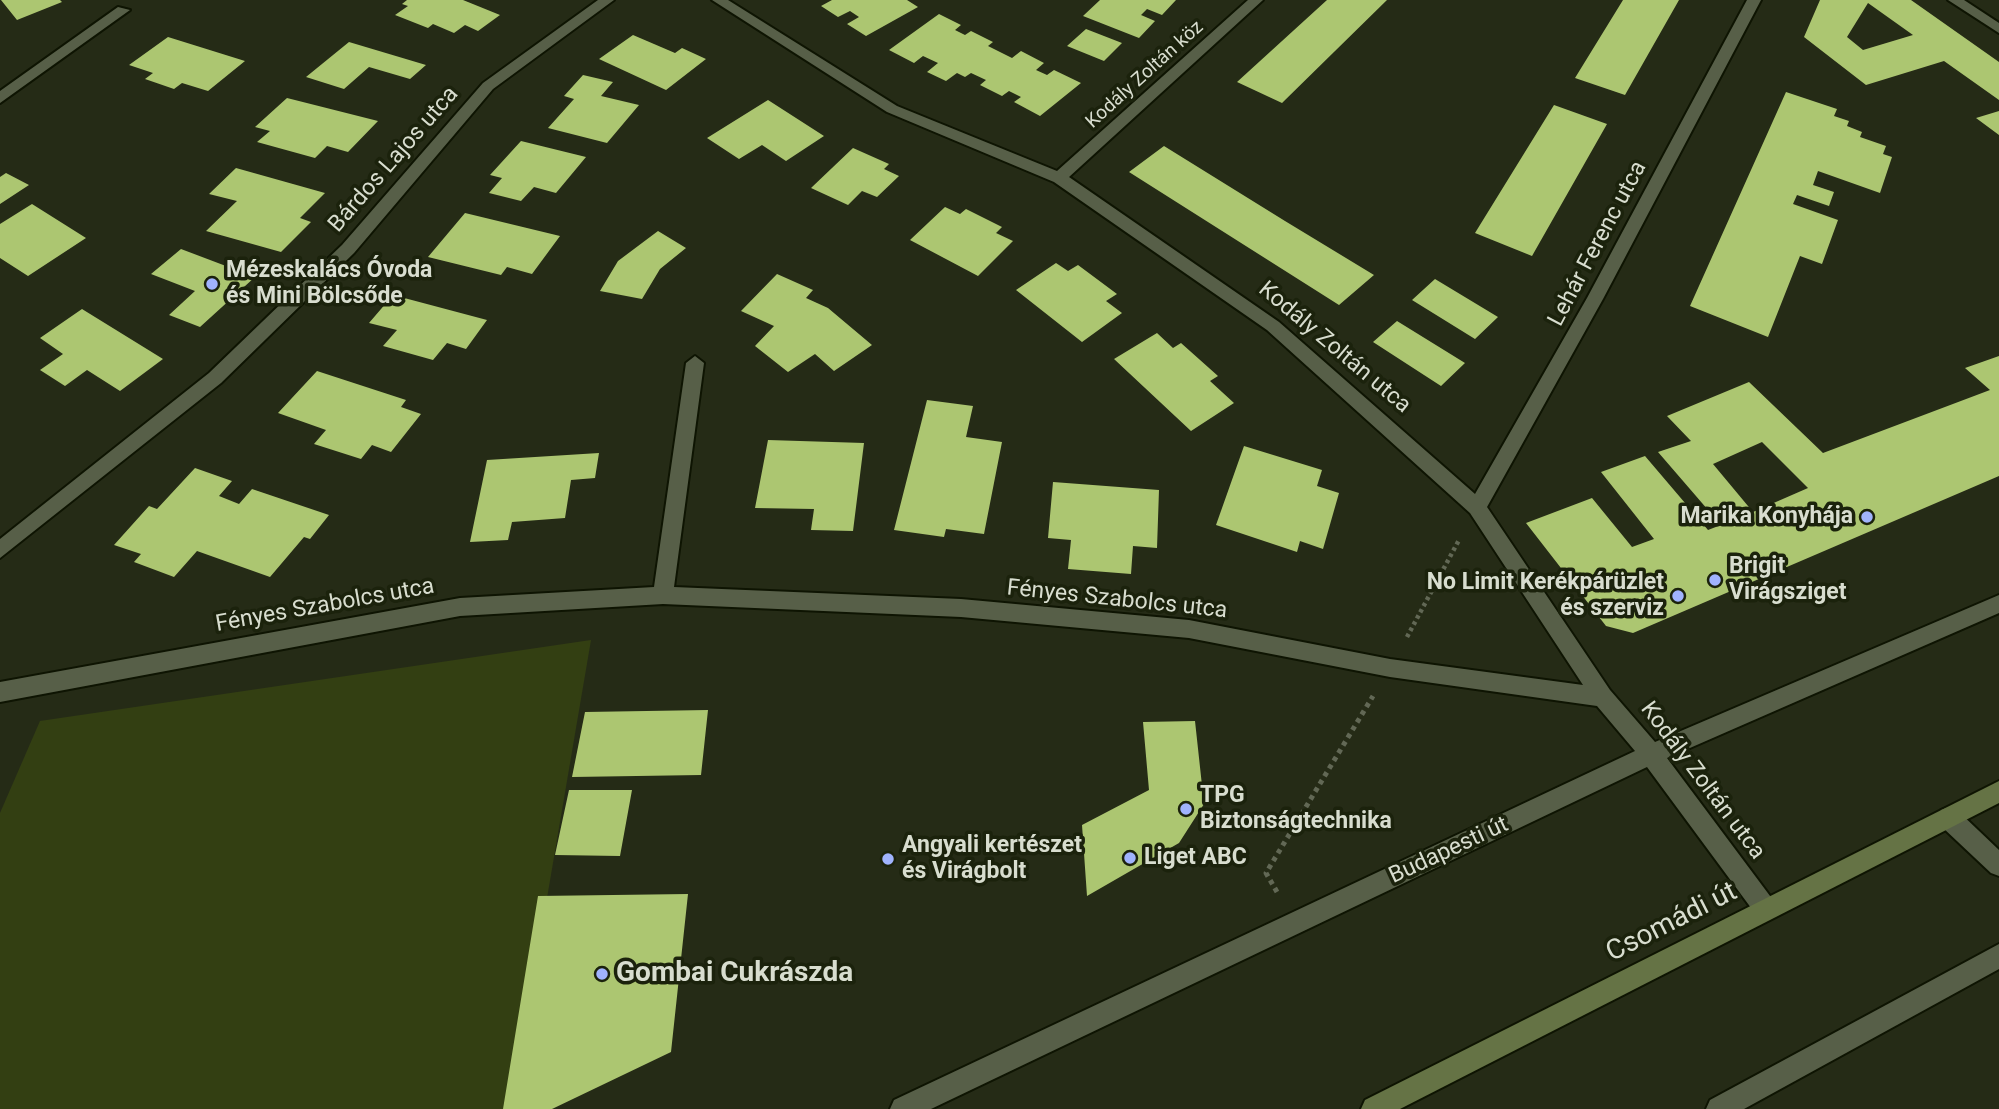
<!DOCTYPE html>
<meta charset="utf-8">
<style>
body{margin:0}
canvas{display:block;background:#252b16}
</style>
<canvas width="1999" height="1109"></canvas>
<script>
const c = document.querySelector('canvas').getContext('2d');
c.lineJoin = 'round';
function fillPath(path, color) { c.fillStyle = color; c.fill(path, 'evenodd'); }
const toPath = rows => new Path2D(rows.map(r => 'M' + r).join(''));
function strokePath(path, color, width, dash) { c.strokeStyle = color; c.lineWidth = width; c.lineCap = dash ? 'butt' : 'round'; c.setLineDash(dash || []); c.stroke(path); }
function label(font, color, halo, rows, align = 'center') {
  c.font = font + ' Roboto,sans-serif'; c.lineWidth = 7; c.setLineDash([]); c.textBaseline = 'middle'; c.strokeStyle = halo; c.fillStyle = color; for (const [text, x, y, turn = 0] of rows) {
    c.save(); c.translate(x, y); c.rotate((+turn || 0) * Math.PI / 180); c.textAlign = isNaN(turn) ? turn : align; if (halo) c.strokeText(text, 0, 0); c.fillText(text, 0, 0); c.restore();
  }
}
fillPath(toPath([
 [591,640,511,1109,0,1109,0,813,40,721]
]), '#333f12');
fillPath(toPath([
 [1,0,60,0,62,2,17,20],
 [407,0,463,0,500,15,478,31,465,25,454,33,433,24,428,28,395,15,408,6,402,4],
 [832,0,907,0,918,7,866,36,847,24,859,17,850,11,838,17,821,6],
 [1100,0,1176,0,1162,15,1147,9,1141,15,1155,21,1139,38,1083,16],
 [1327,0,1387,0,1282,103,1237,82],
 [1623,0,1679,0,1625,95,1575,78],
 [1820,0,1911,0,1999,62,1999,100,1944,61,1866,85,1804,37],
 [1868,3,1913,35,1863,50,1847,37],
 [939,14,961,25,955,30,965,35,971,31,993,42,988,46,1012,58,1021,51,1044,63,1036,70,1047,75,1054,70,1081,83,1040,116,1014,102,1021,97,1009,91,1002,96,980,85,986,80,971,73,965,77,957,73,946,81,927,72,938,63,923,56,914,63,889,50],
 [1086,29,1122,43,1104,61,1067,46],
 [633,35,675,53,682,48,706,59,666,90,599,59],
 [168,37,245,61,208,91,182,83,174,89,145,79,153,73,129,65],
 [349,42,426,65,410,79,369,67,344,89,306,77],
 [583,75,613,82,601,96,639,105,607,143,548,128,574,99,564,96],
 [1786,92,1837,109,1834,116,1849,121,1847,126,1862,132,1860,137,1886,146,1883,154,1892,157,1880,193,1818,171,1813,185,1834,192,1829,206,1797,195,1793,204,1838,220,1822,264,1800,256,1768,337,1690,306],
 [287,98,378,121,348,152,327,146,315,158,257,142,270,131,255,127],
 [768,100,824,136,786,161,762,145,739,159,707,138],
 [1554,105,1607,124,1532,256,1475,233],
 [1999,111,1999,135,1976,118],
 [521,141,586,157,556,193,534,187,521,201,489,193,502,178,490,175],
 [1164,146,1285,221,1374,275,1339,305,1129,172],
 [853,148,889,164,884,169,899,176,877,197,862,191,848,205,811,188],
 [236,168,325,193,300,218,311,222,281,252,206,231,237,201,209,194],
 [6,173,29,185,0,204,0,177],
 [32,204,86,238,28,276,0,258,0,224],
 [945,207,960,214,966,209,1002,227,996,233,1013,241,978,276,910,240],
 [465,213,560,236,532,274,507,267,501,275,428,257],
 [658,231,686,248,660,269,642,299,600,291,618,261],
 [181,249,255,277,200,327,169,315,195,291,151,274],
 [1056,263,1068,271,1078,265,1117,294,1106,301,1122,313,1082,342,1016,290],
 [777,274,813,290,806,298,828,308,872,345,834,371,815,354,788,372,755,346,774,326,741,311],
 [1435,279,1498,317,1475,339,1412,300],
 [393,295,487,320,466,349,447,343,433,360,383,346,397,330,369,323],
 [82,309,163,359,120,391,87,370,65,386,40,370,63,354,40,338],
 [1397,321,1465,363,1441,386,1373,342],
 [1157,333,1173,348,1181,343,1218,376,1210,381,1234,403,1191,431,1114,359],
 [1999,356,1999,476,1633,633,1606,626,1526,523,1592,498,1632,547,1654,539,1601,472,1645,456,1708,530,1721,525,1658,452,1691,441,1667,416,1749,382,1823,453,1990,390,1965,368],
 [1762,442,1808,488,1753,512,1713,464],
 [317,371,406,400,401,407,421,414,391,452,372,445,361,459,314,444,326,430,278,413],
 [927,400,973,406,966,437,1002,442,984,534,946,529,944,537,894,530],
 [768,440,864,443,853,531,811,530,814,509,755,508],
 [1244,446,1322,470,1317,486,1339,493,1323,549,1300,541,1297,552,1216,525],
 [599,453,595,478,571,480,565,518,512,522,508,540,470,542,487,460],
 [195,468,232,481,219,496,239,504,252,489,329,515,310,539,304,537,270,577,197,551,174,577,134,562,141,554,114,545,149,506,157,509],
 [1053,482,1159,490,1157,548,1133,546,1131,574,1068,569,1071,540,1048,538],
 [708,710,701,775,572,777,585,712],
 [1195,721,1204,804,1179,843,1087,896,1082,825,1149,790,1143,722],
 [569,790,632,790,620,856,555,855],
 [688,894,671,1052,552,1109,503,1109,538,896]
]), '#acc671');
const minor = toPath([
 [598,0,614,0,493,89,354,253,221,383,0,558,0,539,209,373,342,245,483,83,598,0],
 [712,0,728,0,897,106,1057,171,1248,0,1263,0,1069,177,1279,322,1475,494,1587,298,1747,0,1761,0,1603,299,1487,507,1610,690,1655,742,1999,595,1999,613,1667,758,1773,900,1777,908,1773,916,1765,920,1757,916,1647,767,931,1109,890,1109,894,1100,1635,751,1597,706,1390,677,1189,638,961,617,663,604,460,616,0,702,0,682,460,598,654,587,686,363,695,356,704,363,674,587,961,599,1189,620,1390,659,1583,685,1470,513,1267,330,1054,182,887,112,712,0],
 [1948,0,1964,0,1999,23,1999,33,1948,0],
 [118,7,130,10,0,103,0,91,118,7],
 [1949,807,1957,810,1999,850,1999,876,1991,873,1941,826,1938,818,1941,810,1949,807],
 [1999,944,1999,969,1744,1109,1706,1109,1710,1100,1999,944]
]);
const secondary = toPath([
 [1999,781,1999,803,1400,1109,1361,1109,1365,1100,1999,781]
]);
strokePath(minor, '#0e1402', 4);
strokePath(secondary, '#0e1402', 4);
strokePath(toPath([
 [1407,637,1459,540]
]), '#626855', 4.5, [3.5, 3.5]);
strokePath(toPath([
 [1277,892,1266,873,1373,696]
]), '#626855', 5, [4.5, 4.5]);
fillPath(minor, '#575f48');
fillPath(secondary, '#657345');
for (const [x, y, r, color] of [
 [212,284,7,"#a0b3fd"],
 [1867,517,7,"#a0b3fd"],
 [1715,580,7,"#a0b3fd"],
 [1678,596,7,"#a0b3fd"],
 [1186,809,7,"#a0b3fd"],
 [1130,858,7,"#a0b3fd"],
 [888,859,7,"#a0b3fd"],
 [602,974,7,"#a0b3fd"]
]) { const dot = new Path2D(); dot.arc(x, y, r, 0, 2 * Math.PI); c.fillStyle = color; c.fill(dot); strokePath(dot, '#1b220c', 2.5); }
label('19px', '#d8ddcf', '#1b220c', [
 ["Kodály Zoltán köz",1145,75,-42]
]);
label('23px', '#d8ddcf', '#1b220c', [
 ["Bárdos Lajos utca",394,160,-49],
 ["Lehár Ferenc utca",1598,244,-62],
 ["Kodály Zoltán utca",1334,348,40],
 ["Fényes Szabolcs utca",1117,600,6],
 ["Fényes Szabolcs utca",325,606,-10],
 ["Kodály Zoltán utca",1702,781,53],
 ["Budapesti út",1449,851,-25]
]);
label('bold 23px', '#d8ddcf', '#1b220c', [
 ["Mézeskalács Óvoda",226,271],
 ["és Mini Bölcsőde",226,297],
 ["Marika Konyhája",1853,517,"right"],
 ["Brigit",1729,567],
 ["Virágsziget",1729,593],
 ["No Limit Kerékpárüzlet",1664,583,"right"],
 ["és szerviz",1664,609,"right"],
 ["TPG",1200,796],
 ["Biztonságtechnika",1200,822],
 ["Angyali kertészet",902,846],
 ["és Virágbolt",902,872],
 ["Liget ABC",1144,858]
], 'left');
label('28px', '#d8ddcf', '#1b220c', [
 ["Csomádi út",1672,923,-27]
]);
label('bold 28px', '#d8ddcf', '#1b220c', [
 ["Gombai Cukrászda",616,974]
], 'left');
</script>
